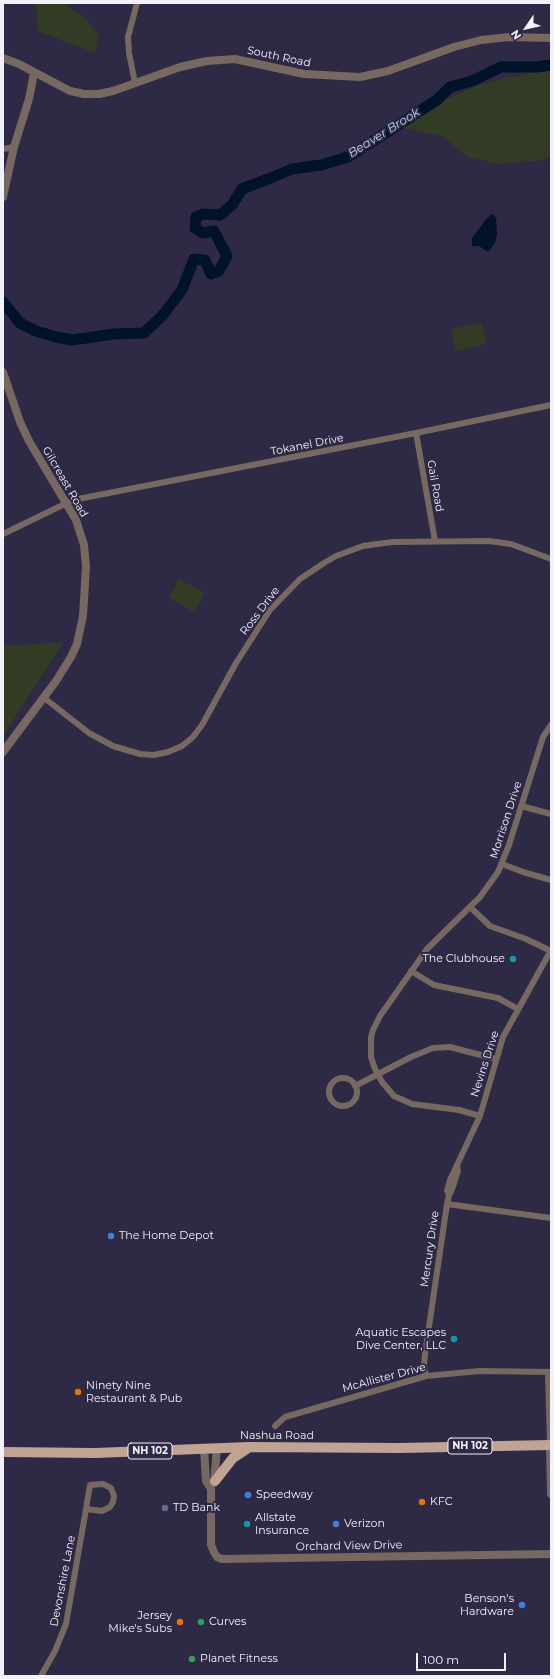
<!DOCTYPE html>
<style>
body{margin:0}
#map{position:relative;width:554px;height:1679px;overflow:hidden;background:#2e2944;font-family:Montserrat,sans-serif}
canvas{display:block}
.frame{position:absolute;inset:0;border:4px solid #f3f1fc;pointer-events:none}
.north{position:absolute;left:506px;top:8px;width:40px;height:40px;-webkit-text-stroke:3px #2e2944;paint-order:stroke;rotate:236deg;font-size:11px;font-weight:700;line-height:16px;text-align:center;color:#f3f1fc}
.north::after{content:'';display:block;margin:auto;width:14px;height:18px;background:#f3f1fc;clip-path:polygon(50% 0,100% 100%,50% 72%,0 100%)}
.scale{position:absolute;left:416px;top:1653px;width:90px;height:18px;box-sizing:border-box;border:2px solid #f3f1fc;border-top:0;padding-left:5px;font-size:12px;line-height:14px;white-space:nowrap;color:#f3f1fc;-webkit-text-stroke:3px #2e2944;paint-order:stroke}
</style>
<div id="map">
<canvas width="554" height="1679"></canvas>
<div class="frame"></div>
<div class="north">N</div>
<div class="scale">100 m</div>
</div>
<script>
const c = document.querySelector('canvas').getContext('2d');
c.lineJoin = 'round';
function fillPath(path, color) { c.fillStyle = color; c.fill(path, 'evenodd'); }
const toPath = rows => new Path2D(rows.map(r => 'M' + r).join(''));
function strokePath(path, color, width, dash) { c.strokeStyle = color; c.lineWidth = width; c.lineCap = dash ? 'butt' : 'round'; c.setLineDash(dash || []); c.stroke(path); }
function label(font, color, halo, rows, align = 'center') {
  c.font = font + ' Montserrat,sans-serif'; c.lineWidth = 4; c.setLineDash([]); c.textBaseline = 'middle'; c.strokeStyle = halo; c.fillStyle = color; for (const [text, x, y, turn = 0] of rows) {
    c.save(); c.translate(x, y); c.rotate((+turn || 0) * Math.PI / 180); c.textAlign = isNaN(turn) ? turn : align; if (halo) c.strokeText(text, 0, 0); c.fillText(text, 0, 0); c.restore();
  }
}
fillPath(toPath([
 [34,3,64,3,88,21,99,36,95,53,38,31,36,6],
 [551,69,551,156,539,161,499,164,467,157,444,137,403,128,429,107,476,86,500,79],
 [482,322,487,344,456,351,451,329],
 [179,579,205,593,194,612,169,597],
 [64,642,3,736,3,646]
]), '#323c24');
fillPath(toPath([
 [493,214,496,218,497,235,495,243,488,252,479,246,472,246,472,238,488,217]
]), '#001329');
strokePath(toPath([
 [3,302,20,323,36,331,56,337,72,340,114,334,144,333,162,316,182,290,194,259,205,260,211,274,219,271,227,256,214,231,203,233,195,228,196,217,204,214,220,215,232,205,242,189,268,179,292,169,321,165,348,157,437,100,450,87,472,81,501,67,537,67,551,65]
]), '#001329', 11);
strokePath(toPath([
 [135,83,129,53,128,37,137,3],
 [3,149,14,147],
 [416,433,435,541],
 [3,534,73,500,416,433,551,405],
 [43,697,89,733,113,746,140,754,154,755,168,752,182,746,193,737,202,725,236,663,270,610,300,579,324,563,336,556,363,546,377,544,393,542,489,541,511,544,551,559],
 [521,806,551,814],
 [502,864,523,872,551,880],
 [470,907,490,926,526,939,551,951],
 [411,971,434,985,498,998,518,1009],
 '329 1092a14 14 0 1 1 28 0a14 14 0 1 1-28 0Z',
 [355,1086,411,1057,433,1048,450,1047,496,1059],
 [480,1116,459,1110,412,1104,394,1096,382,1082,375,1069,371,1057,371,1037,373,1030,380,1016,427,949,480,897,498,872,509,845,543,737,551,725],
 [449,1195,447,1191,450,1180,480,1116,503,1037,551,950],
 [447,1204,449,1195,451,1192,458,1171,457,1166],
 [548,1372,550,1445],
 [426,1376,424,1366,425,1354,447,1204,551,1218],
 [275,1426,285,1417,426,1376,480,1371,551,1372],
 [41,1676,55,1651,66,1624,86,1509,90,1485,103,1484,111,1488,114,1496,113,1502,110,1507,102,1511,86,1509]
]), '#776961', 6);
strokePath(toPath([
 [3,58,19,64,70,91,84,94,99,94,113,91,180,67,207,61,235,59,304,74,360,77,388,71,454,47,481,40,509,37,551,38],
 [3,197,14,147,29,99,34,73],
 [3,372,20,422,29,441,76,520,84,545,86,567,83,616,77,644,71,657,56,681,3,752],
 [550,1445,551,1494],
 [204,1449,206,1481,211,1489,211,1545,214,1552,217,1557,222,1559,551,1554],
 [214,1483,217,1448]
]), '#776961', 8);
strokePath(toPath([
 [3,1452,95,1453,249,1447,399,1448,551,1445],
 [215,1481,233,1458,248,1448]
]), '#c1a393', 10);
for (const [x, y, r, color] of [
 [513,959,4,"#0f9aa8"],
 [111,1236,4,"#3f7fe0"],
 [454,1339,4,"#0f9aa8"],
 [78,1392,4,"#e8710a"],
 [248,1495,4,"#3f7fe0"],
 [422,1502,4,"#e8710a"],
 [165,1508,4,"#5c6f8a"],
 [247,1524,4,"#0f9aa8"],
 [336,1524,4,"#3f7fe0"],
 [522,1605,4,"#3f7fe0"],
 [180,1622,4,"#e8710a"],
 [201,1622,4,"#2e9e5b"],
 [192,1659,4,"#2e9e5b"]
]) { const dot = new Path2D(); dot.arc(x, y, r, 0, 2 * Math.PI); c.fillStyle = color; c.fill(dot); strokePath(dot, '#2e2944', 1.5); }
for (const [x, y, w] of [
 [470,1446,44],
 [150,1451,44]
]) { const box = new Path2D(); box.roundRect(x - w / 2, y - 8, w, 16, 3); c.fillStyle = '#2e2944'; c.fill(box); strokePath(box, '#f3f1fc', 1); }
label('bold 10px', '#f3f1fc', null, [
 ["NH 102",470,1446],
 ["NH 102",150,1451]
]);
label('11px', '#f3f1fc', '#2e2944', [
 ["South Road",279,57,12],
 ["Tokanel Drive",307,445,-11],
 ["Gilcreast Road",65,482,60],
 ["Gail Road",435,486,80],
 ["Ross Drive",260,611,-53],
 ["Morrison Drive",506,820,-72],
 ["Nevins Drive",485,1064,-72],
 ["Mercury Drive",430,1249,-82],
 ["McAllister Drive",384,1378,-15],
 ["Nashua Road",277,1436],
 ["Orchard View Drive",349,1546,-1],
 ["Devonshire Lane",63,1581,-79]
]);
label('11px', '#f3f1fc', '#2e2944', [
 ["The Clubhouse",505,959,"right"],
 ["The Home Depot",119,1236],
 ["Aquatic Escapes",446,1333,"right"],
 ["Dive Center, LLC",446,1346,"right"],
 ["Ninety Nine",86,1386],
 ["Restaurant & Pub",86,1399],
 ["Speedway",256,1495],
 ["KFC",430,1502],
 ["TD Bank",173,1508],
 ["Allstate",255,1518],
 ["Insurance",255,1531],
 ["Verizon",344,1524],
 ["Benson's",514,1599,"right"],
 ["Hardware",514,1612,"right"],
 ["Jersey",172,1616,"right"],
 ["Mike's Subs",172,1629,"right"],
 ["Curves",209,1622],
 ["Planet Fitness",200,1659]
], 'left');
label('italic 12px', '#bcd8f5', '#2e2944', [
 ["Beaver Brook",384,133,-32]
]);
</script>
